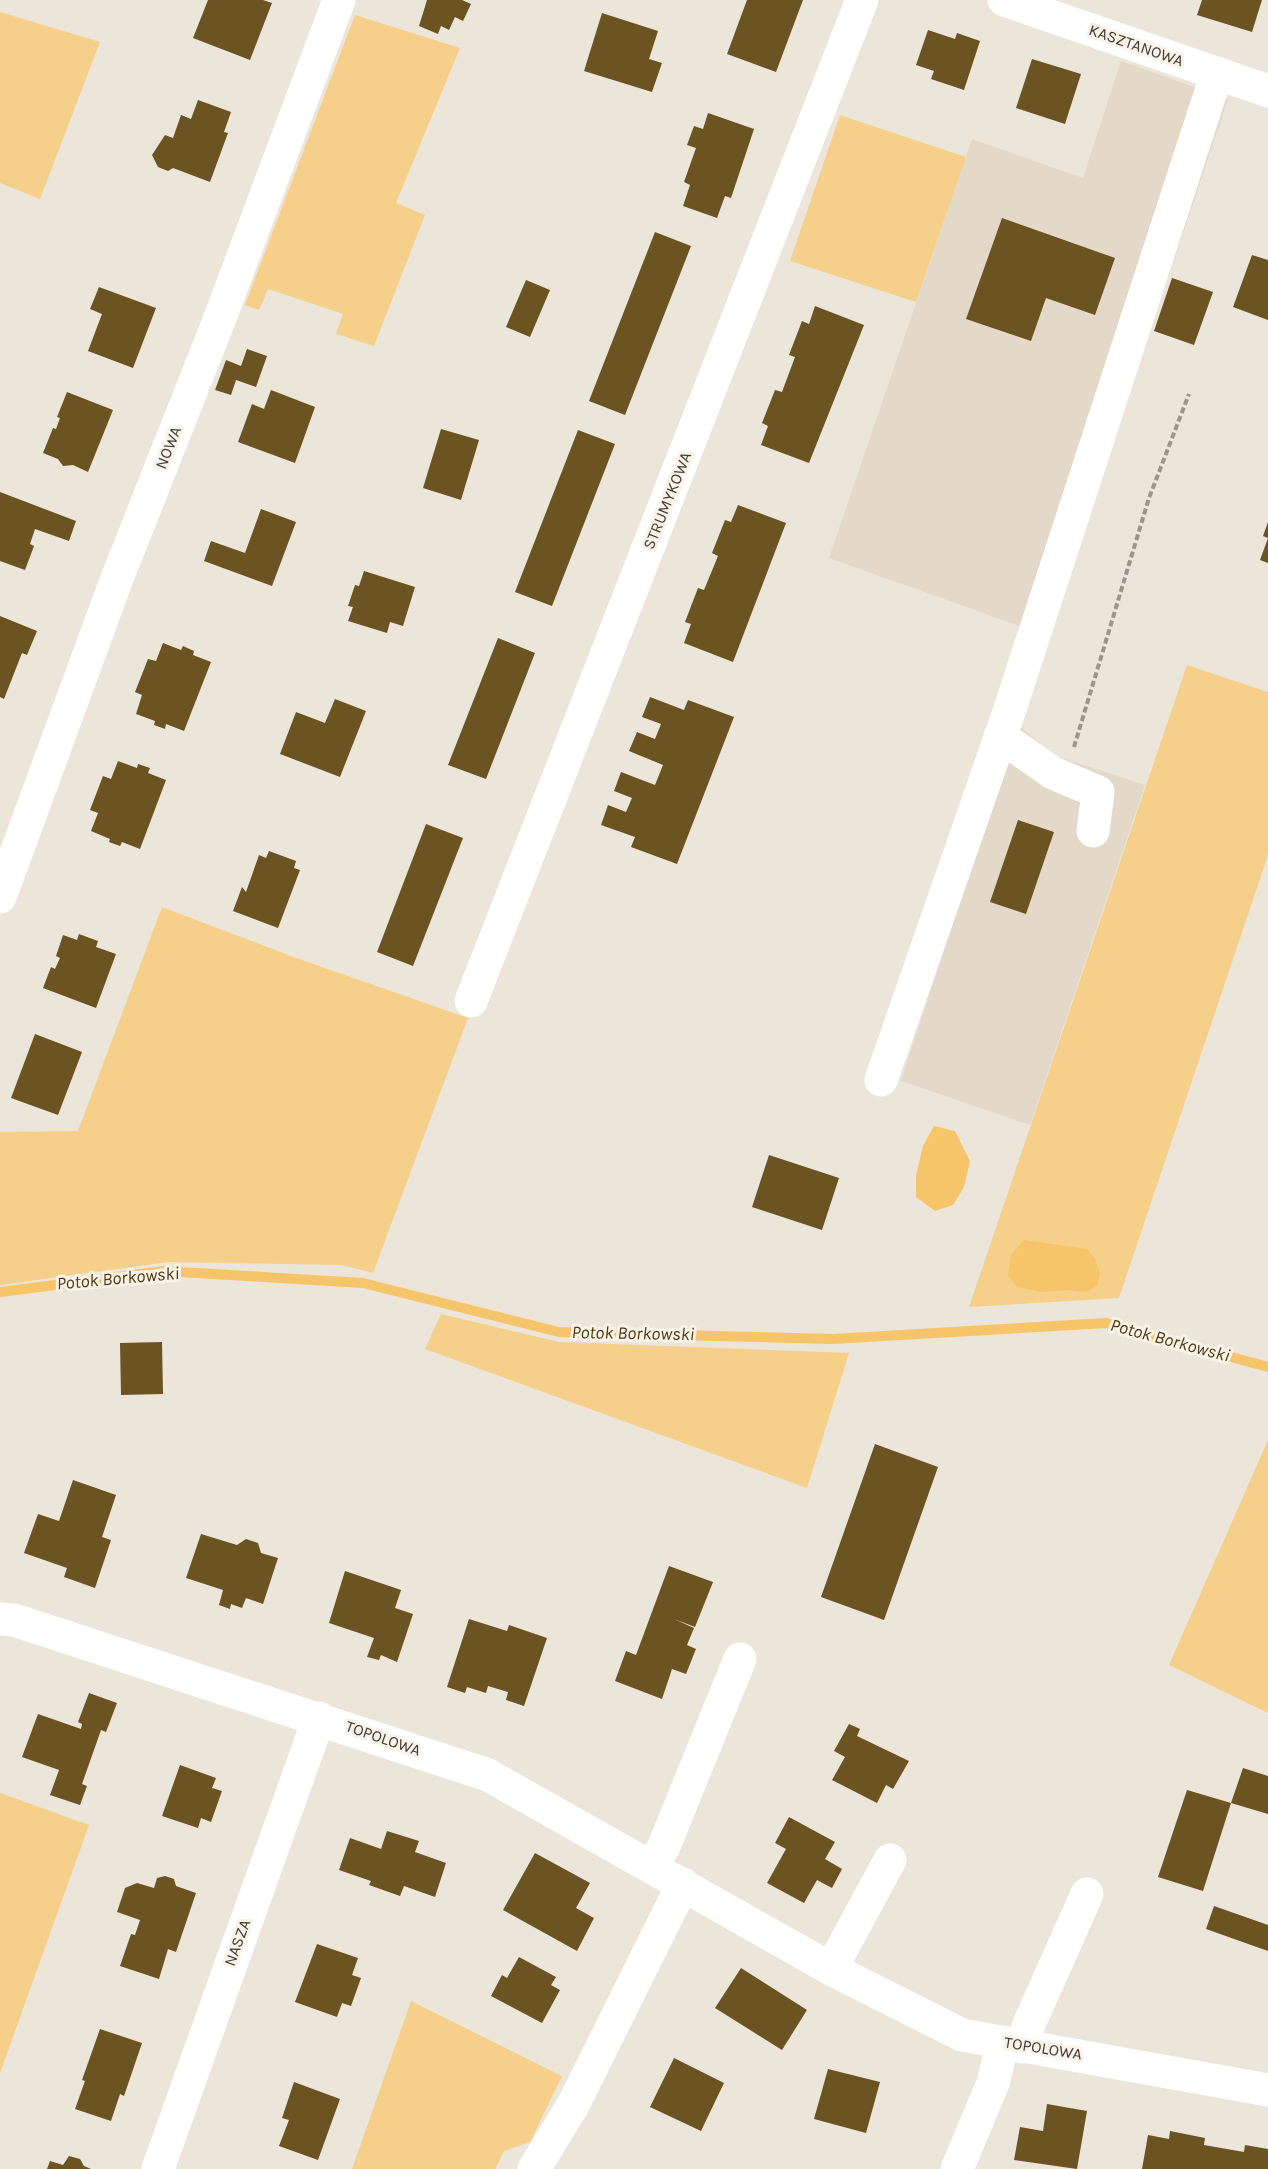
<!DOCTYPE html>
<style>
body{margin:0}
canvas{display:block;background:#ebe5da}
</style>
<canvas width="1268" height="2169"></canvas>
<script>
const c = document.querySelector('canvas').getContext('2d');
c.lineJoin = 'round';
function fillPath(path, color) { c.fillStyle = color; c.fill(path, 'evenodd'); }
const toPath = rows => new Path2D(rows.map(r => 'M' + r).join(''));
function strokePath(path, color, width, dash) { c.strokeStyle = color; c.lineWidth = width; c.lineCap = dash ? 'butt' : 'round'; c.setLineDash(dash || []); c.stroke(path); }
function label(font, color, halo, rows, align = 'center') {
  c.font = font + ' Karla,sans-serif'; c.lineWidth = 6; c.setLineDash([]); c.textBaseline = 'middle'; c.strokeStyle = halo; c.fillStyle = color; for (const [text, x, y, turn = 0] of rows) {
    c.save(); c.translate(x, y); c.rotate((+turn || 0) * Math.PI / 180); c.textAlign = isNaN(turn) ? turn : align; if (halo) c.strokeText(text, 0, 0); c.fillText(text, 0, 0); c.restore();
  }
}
fillPath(toPath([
 [1121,61,1228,99,1048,636,829,558,972,139,1083,178],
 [1018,725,1056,756,1145,785,1030,1125,901,1081]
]), '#e4d9c8');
fillPath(toPath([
 [0,12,100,42,40,199,0,183],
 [355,15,460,48,396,203,425,215,374,346,336,334,343,314,268,289,259,310,245,305],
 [840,115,966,157,916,302,790,261],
 [1187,665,1268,692,1268,855,1119,1298,969,1307],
 [162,907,299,959,468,1018,373,1273,342,1265,169,1262,0,1285,0,1132,78,1131],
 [441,1314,559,1342,849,1353,807,1488,425,1349],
 [1268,1440,1268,1713,1169,1665],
 [0,1793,89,1825,0,2073],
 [411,2001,562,2076,530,2142,504,2151,495,2169,352,2169]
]), '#f6cf8a');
fillPath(toPath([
 [934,1126,955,1131,970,1161,964,1187,953,1205,935,1211,916,1197,916,1176,923,1146],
 [1024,1240,1087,1249,1095,1259,1100,1273,1098,1285,1087,1292,1066,1290,1043,1292,1017,1287,1008,1275,1011,1255]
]), '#f7c569');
strokePath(toPath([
 [0,1292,164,1271,363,1283,559,1332,833,1339,1106,1323,1268,1367]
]), '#f7c569', 10);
fillPath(toPath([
 [208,0,263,0,272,3,250,60,193,38],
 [427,0,462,0,471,4,463,21,455,17,449,30,441,26,438,34,419,26],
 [747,0,803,0,776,72,727,54],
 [1202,0,1262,0,1252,32,1197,15],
 [602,13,658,31,649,59,662,63,652,92,584,71],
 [928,30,955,39,957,33,980,41,964,90,931,79,934,71,916,65],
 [1032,59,1081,74,1065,124,1016,108],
 [198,100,231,112,224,132,228,133,210,182,173,168,168,171,158,167,152,155,165,135,173,138,181,115,191,119],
 [708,113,754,129,731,198,725,196,717,218,683,206,690,185,684,182,696,148,687,145,694,126,703,129],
 [1002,218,1115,258,1095,315,1046,298,1031,341,966,319],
 [655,232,691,246,625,415,589,401],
 [1252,255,1268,260,1268,320,1233,307],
 [1172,278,1213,292,1194,345,1154,331],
 [526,280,550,290,530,337,506,327],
 [99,287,156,308,133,368,88,351,102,314,90,309],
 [815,306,864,325,809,463,761,445,768,426,762,423,775,390,782,392,795,357,789,355,802,321,809,324],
 [247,349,267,356,256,387,236,380,231,395,215,390,226,360,241,366],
 [271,390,315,407,295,463,238,442,252,404,264,409],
 [67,392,113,410,88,472,73,465,63,466,58,459,43,453,53,428,56,429,60,418,57,417],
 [441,429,479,440,461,500,423,488],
 [578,430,615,444,552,606,515,592],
 [0,492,76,521,69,541,35,529,30,544,34,546,25,570,0,561],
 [738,505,786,523,733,662,684,643,691,624,685,622,698,588,704,590,718,556,712,553,725,520,731,522],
 [261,509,296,522,272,586,204,561,211,541,245,553],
 [1268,522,1268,563,1260,560,1268,538,1263,536],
 [364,571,415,587,403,626,390,622,387,633,348,621,353,607,348,606,355,585,359,586],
 [0,616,37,631,27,655,22,653,4,699,0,697],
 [498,638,535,653,486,779,448,765],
 [163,643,181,650,183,646,194,651,193,655,211,662,184,731,166,724,165,729,154,725,155,721,136,714,142,695,135,692,148,659,156,661],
 [650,697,684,710,688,700,734,717,677,864,631,847,635,837,601,825,608,805,626,812,632,798,614,791,621,772,655,785,663,765,629,751,637,732,655,739,661,724,642,717],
 [335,699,366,711,340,777,280,754,296,712,325,723],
 [118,761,137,768,138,764,150,768,148,773,166,780,140,849,122,842,120,846,109,842,110,839,91,831,98,813,90,810,103,776,111,779],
 [1018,820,1054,832,1026,914,990,902],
 [426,824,463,838,413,966,377,952],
 [269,851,296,861,294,868,300,870,278,928,233,911,242,887,246,892,259,855,266,858],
 [79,934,98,941,96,947,116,954,96,1008,43,988,51,967,55,969,60,958,56,956,63,935,77,940],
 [35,1034,82,1052,58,1115,11,1098],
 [769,1155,839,1178,822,1230,752,1207],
 [162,1342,163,1394,121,1395,120,1343],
 [875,1444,938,1467,884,1620,821,1597],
 [73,1480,116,1495,102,1537,111,1540,95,1588,64,1577,67,1568,24,1553,38,1514,59,1521],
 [201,1534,237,1545,246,1539,258,1543,261,1553,278,1558,263,1604,246,1598,242,1608,231,1604,230,1609,219,1605,223,1590,186,1578],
 [669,1566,713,1582,695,1627,674,1619,694,1628,687,1645,696,1649,686,1674,672,1669,662,1699,615,1681,626,1651,636,1655],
 [345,1571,401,1590,395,1608,413,1614,397,1662,381,1655,379,1660,367,1657,374,1638,329,1623],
 [469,1619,507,1631,509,1625,547,1638,524,1706,506,1700,508,1692,488,1686,486,1693,467,1687,465,1693,447,1687],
 [89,1693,117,1703,106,1732,101,1730,82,1784,87,1786,80,1805,50,1795,59,1770,22,1757,38,1714,81,1729,82,1724,78,1722],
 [849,1724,860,1729,857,1736,909,1761,893,1789,886,1785,877,1803,832,1780,845,1757,834,1751],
 [180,1765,216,1778,212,1788,222,1791,211,1822,201,1818,198,1828,162,1816],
 [1243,1768,1268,1776,1268,1814,1231,1803],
 [1187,1790,1231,1803,1203,1891,1158,1877],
 [789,1817,835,1842,825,1859,842,1869,832,1888,817,1880,804,1903,767,1883,786,1849,775,1843],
 [387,1831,419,1841,415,1852,446,1863,435,1897,404,1886,400,1896,369,1885,371,1881,339,1870,350,1838,381,1849],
 [535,1853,590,1883,576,1908,594,1918,577,1951,503,1910],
 [165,1876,174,1879,176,1886,196,1893,176,1952,168,1949,159,1979,120,1966,131,1934,135,1935,140,1920,117,1912,125,1888,137,1883,154,1888,157,1878],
 [1214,1906,1268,1925,1268,1951,1206,1929],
 [317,1944,358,1958,352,1975,361,1978,351,2006,342,2003,337,2017,295,2002],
 [519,1957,556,1977,551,1985,560,1990,542,2023,491,1996,502,1975,507,1978],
 [741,1968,807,2010,782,2050,715,2008],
 [100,2029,142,2043,124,2096,120,2094,111,2121,75,2109,85,2081,82,2080],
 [674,2058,724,2083,701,2131,650,2107],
 [828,2069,880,2082,866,2133,814,2119],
 [294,2082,340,2099,318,2160,279,2146,289,2120,282,2118],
 [1047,2104,1087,2111,1077,2169,1014,2160,1020,2127,1043,2131],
 [1170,2131,1205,2138,1204,2145,1244,2152,1245,2145,1268,2149,1268,2169,1142,2169,1148,2135,1169,2139],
 [69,2156,80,2159,84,2166,91,2169,47,2169,50,2161,63,2165]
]), '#6c5322');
strokePath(toPath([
 [1074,747,1149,498,1189,394]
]), '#9a968e', 4, [6, 3]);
strokePath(toPath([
 [1004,0,1268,91],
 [1000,736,1053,773,1098,792,1093,831],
 [0,897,116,581,220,318,339,0],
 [471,1001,862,0],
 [881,1080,1008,715,1217,73],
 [0,1619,14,1620,488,1775,831,1969,962,2035,1268,2090],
 [652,1866,664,1846,740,1659],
 [831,1969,890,1860],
 [1022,2047,1029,2024,1087,1894],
 [158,2169,319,1718],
 [534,2169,573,2105,683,1884],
 [957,2169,993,2083,1003,2042]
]), '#fff', 33);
label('16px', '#3f3c38', '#f8f2e7', [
 ["KASZTANOWA",1136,46,19],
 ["NOWA",169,448,-68],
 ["STRUMYKOWA",668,501,-68],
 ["TOPOLOWA",383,1739,19],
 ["NASZA",238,1943,-70],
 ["TOPOLOWA",1043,2049,9]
]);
label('italic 18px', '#4e3a13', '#f8f2e7', [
 ["Potok Borkowski",118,1279,-5],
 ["Potok Borkowski",633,1334,1],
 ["Potok Borkowski",1170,1341,15]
]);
</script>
